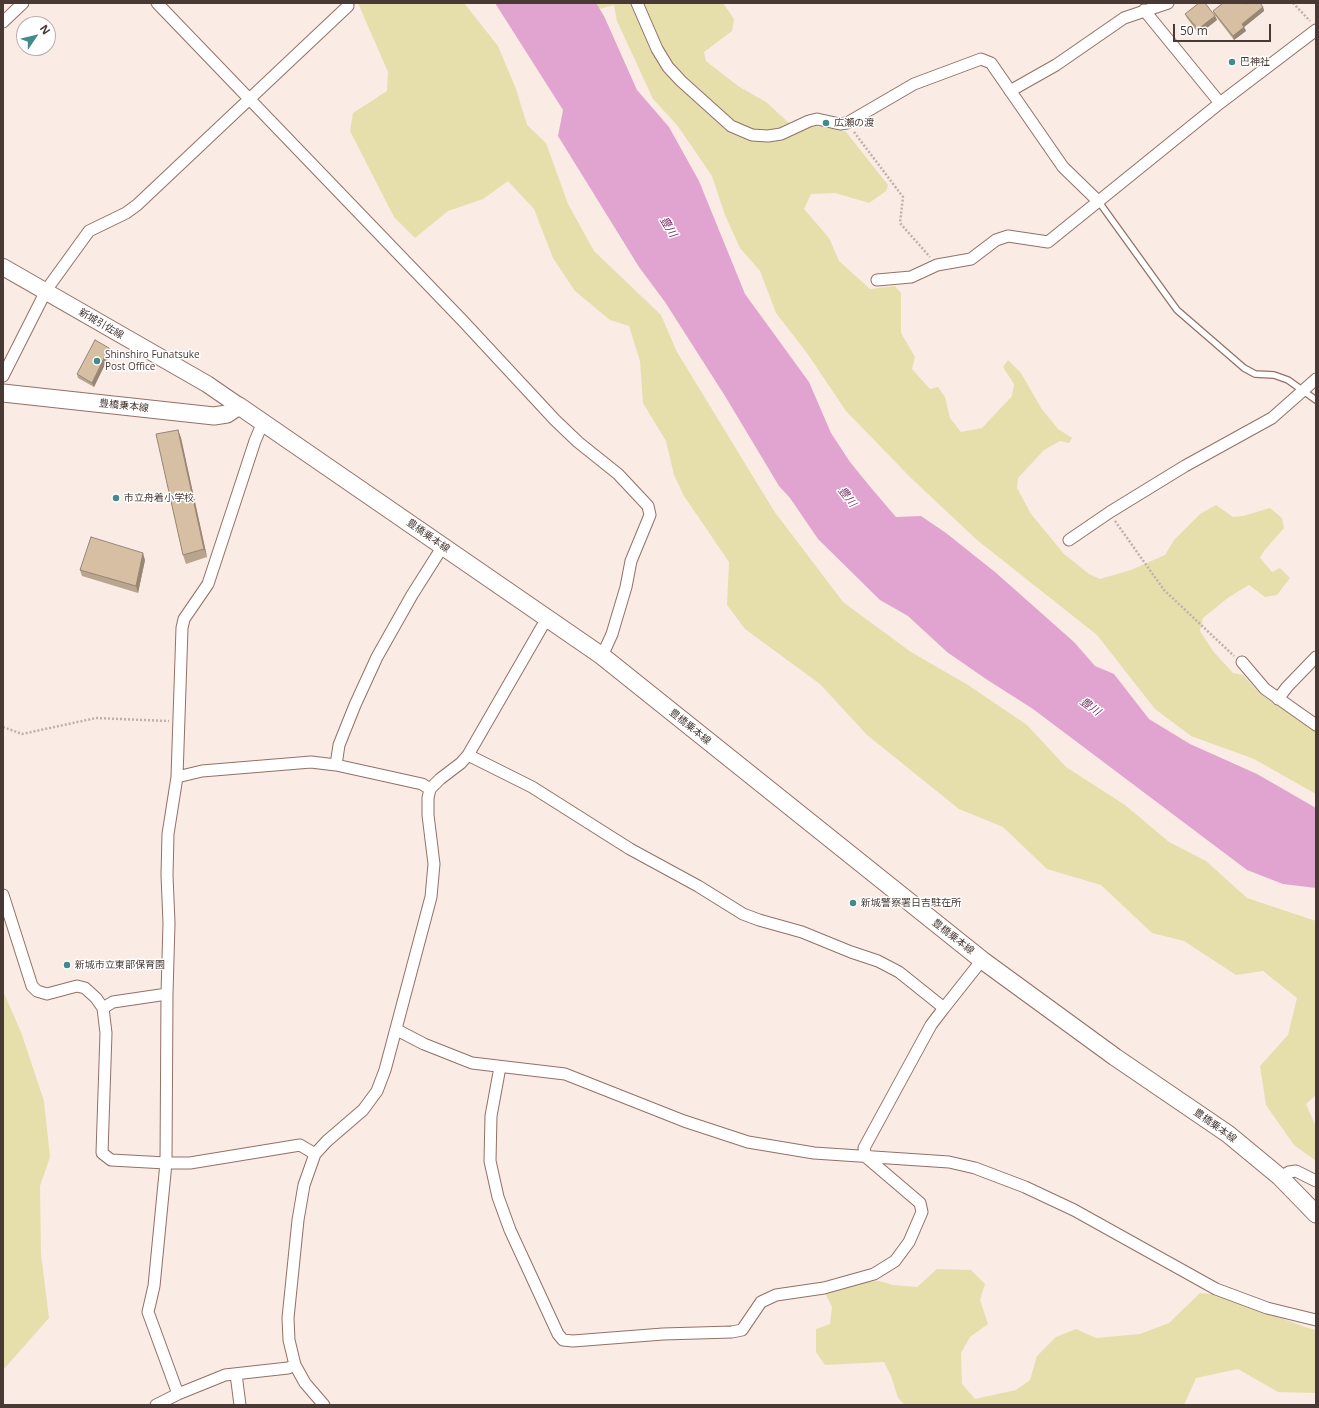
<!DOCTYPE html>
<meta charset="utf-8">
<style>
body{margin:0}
#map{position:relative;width:1319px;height:1408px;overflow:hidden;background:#faebe5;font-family:"Open Sans",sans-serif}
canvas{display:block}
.frame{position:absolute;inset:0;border:4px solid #483934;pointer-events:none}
.north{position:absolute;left:16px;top:16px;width:40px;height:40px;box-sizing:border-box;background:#fff;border:1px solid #b6b0ae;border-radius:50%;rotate:55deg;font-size:11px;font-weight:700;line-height:16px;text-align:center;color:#483934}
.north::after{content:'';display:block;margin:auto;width:14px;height:18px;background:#438b8b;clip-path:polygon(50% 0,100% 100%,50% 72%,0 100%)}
.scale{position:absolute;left:1173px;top:24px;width:98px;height:18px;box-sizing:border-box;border:2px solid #483934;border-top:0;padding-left:5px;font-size:12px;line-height:14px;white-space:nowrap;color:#483934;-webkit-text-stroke:3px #fff;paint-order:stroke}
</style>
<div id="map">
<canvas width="1319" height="1408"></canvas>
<div class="frame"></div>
<div class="north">N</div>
<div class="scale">50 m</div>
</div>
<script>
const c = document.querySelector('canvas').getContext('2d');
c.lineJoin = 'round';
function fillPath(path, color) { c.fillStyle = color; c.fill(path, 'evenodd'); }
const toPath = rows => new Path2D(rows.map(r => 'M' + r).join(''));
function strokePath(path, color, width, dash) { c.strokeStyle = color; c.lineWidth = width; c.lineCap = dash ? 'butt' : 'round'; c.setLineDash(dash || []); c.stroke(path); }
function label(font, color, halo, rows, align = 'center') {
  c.font = font + ' "Open Sans","Noto Sans JP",sans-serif'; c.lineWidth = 3; c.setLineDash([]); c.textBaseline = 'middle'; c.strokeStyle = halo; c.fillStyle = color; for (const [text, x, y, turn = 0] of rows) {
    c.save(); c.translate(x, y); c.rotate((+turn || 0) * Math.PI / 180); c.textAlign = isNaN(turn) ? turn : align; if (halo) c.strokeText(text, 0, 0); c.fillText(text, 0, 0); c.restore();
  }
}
fillPath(toPath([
 [358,3,464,3,498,46,516,89,527,125,546,143,568,204,594,251,661,315,677,352,774,511,843,602,911,652,968,685,1027,725,1066,767,1125,805,1169,842,1206,861,1247,898,1316,921,1316,1095,1306,1104,1316,1127,1316,1161,1294,1145,1266,1105,1260,1066,1288,1035,1297,998,1263,971,1236,975,1184,941,1152,933,1101,885,1047,869,1003,827,959,809,867,735,820,684,745,629,727,605,729,562,684,496,674,475,666,441,643,403,640,361,629,326,610,320,575,291,553,258,534,209,508,181,483,199,448,211,415,238,394,217,350,131,353,113,387,91,388,72],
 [591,3,723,3,734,19,732,31,704,52,706,61,738,86,766,102,789,123,804,129,815,126,838,129,846,132,888,185,886,191,869,203,835,193,811,194,804,209,829,238,839,261,870,289,895,286,901,293,901,333,915,357,912,369,930,389,938,387,945,397,950,418,961,432,982,428,1012,396,1014,384,1003,367,1008,360,1021,373,1041,408,1058,429,1072,438,1069,443,1060,441,1044,450,1018,478,1017,488,1031,514,1064,554,1089,574,1100,579,1131,570,1165,555,1174,540,1200,514,1216,505,1233,517,1243,516,1270,508,1282,518,1284,528,1264,551,1260,558,1272,572,1280,568,1290,578,1277,595,1265,597,1249,585,1229,597,1203,618,1200,631,1213,651,1233,673,1243,675,1260,694,1316,731,1316,794,1254,759,1191,736,1155,709,1097,635,977,540,911,478,846,411,807,353,776,313,760,271,740,248,725,215,712,176,677,125,653,99,617,21,614,5,600,9],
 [3,991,21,1032,44,1101,50,1157,40,1186,41,1254,49,1318,3,1370],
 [937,1269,971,1270,985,1284,980,1300,988,1324,970,1337,961,1353,962,1384,975,1399,1016,1390,1030,1380,1037,1356,1056,1337,1076,1329,1096,1338,1140,1334,1169,1323,1200,1293,1219,1295,1305,1327,1316,1330,1316,1393,1278,1392,1238,1369,1196,1378,1184,1405,905,1405,898,1398,891,1376,884,1362,825,1365,816,1352,816,1329,830,1324,832,1307,824,1291,833,1284,879,1281,893,1285,917,1287]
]), '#e6dfac');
fillPath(toPath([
 [495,3,596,3,604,16,637,90,669,127,699,181,745,294,809,382,831,433,850,462,872,489,896,517,921,516,946,533,995,572,1074,642,1095,666,1114,674,1149,719,1190,744,1257,774,1316,808,1316,888,1283,884,1247,870,1033,709,986,679,947,652,908,616,880,600,818,539,790,498,779,486,725,396,665,302,639,267,558,136,563,110]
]), '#e1a4d0');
const lane = toPath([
 [1099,202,1177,310,1244,368,1255,374,1274,375,1288,380,1316,400]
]);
const street = toPath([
 [157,3,463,321,555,420,578,442,618,474,648,506,650,515,631,561,626,587,612,634,602,656],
 [637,3,657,49,668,67,681,81,731,126,752,135,768,136,781,134,809,121,817,119,840,124,847,123,914,84,981,59,991,63,1063,167,1099,202],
 [1144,10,1220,103],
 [3,22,23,3],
 [1010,91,1056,65,1124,18,1168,3],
 [877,280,911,277,937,265,971,259,996,240,1008,236,1048,242,1220,103,1316,30],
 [3,376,47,289,89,231,126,213,137,205,348,6],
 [1069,540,1110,512,1185,466,1272,418,1316,379],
 [1242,662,1265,689,1316,725],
 [1278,699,1287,687,1316,657],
 [468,755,532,787,630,849,698,886,743,914,759,920,802,932,851,952,878,961,899,972,944,1008,982,960],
 [336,765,339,745,355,705,377,657,412,595,443,546],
 [177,777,202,771,311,762,336,765,422,784,430,789],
 [3,895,32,986,37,991,47,994,77,986,85,988,96,998,103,1008,106,1033,102,1153,111,1160,166,1163,190,1163,300,1145,315,1154],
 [167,994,166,1163,154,1286,148,1312,178,1394],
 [103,1008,113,1002,167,994,169,923,167,875,168,834,177,777,182,628,184,619,208,584,255,441,263,422],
 [397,1030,424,1044,472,1063,565,1074,684,1121,748,1142,814,1153,949,1162,975,1168,1025,1187,1074,1210,1216,1289,1267,1308,1316,1320],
 [500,1067,491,1116,490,1161,498,1197,510,1230,558,1334,563,1340,573,1341,663,1334,732,1332,742,1330,761,1302,776,1295,824,1288,874,1274,895,1261,909,1242,922,1212,920,1203,866,1157,864,1148,931,1025,944,1008],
 [1280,1177,1289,1172,1296,1171,1316,1181],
 [236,1374,240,1405],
 [156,1405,178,1394,225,1375,288,1368,295,1365],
 [324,1405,305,1383,295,1365,289,1340,288,1318,298,1220,304,1185,315,1154,327,1141,363,1110,377,1091,385,1070,431,897,434,864,428,815,428,798,430,789,440,779,461,763,468,755,547,618]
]);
const secondary = toPath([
 [3,267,207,384,239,406]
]);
const primary = toPath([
 [3,393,214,416,227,414,239,406,602,656,982,960,1115,1057,1228,1134,1280,1177,1316,1214]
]);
strokePath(lane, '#927166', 8);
strokePath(street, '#927166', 13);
strokePath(secondary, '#927166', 18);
strokePath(primary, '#927166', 19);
strokePath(toPath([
 [1293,3,1310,21],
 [854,132,903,197,900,223,930,257],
 [1115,521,1164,590,1234,656],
 [3,727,22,734,96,718,169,721]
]), '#bfb0ab', 2.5, [2, 2]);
strokePath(lane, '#fff', 5.5);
strokePath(street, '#fff', 11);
strokePath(secondary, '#fff', 16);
strokePath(primary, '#fff', 17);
fillPath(toPath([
 [1246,4,1263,7,1264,11,1244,27,1246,31,1234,40,1214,14,1213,11],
 [1185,14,1215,16,1217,20,1199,34,1187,18],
 [109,348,111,352,94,387,78,378,77,374],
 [178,430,181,438,207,557,186,564,183,555],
 [145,560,138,593,82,576,80,570]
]), '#b9a48d');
fillPath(toPath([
 [1263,7,1264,11,1243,28,1242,24],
 [1215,16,1217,20,1199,34,1198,29],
 [1244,27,1246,31,1234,40,1233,36],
 [109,348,111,352,94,387,92,383],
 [178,430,181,438,207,557,204,549],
 [143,553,145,560,138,593,136,586]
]), '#968673');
const building = toPath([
 [1199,3,1205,3,1215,16,1198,29,1185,14,1199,3],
 [1223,3,1245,3,1246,4,1248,3,1260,3,1263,7,1242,24,1244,27,1233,36,1213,11,1223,3],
 [95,340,109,348,92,383,77,374,95,340],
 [178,430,204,549,183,555,156,434,178,430],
 [91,537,143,553,136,586,80,570,91,537]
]);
fillPath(building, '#d7bfa4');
strokePath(building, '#968673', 1);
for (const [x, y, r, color] of [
 [1232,62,4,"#438b8b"],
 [826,123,4,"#438b8b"],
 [97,361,4,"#438b8b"],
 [116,498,4,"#438b8b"],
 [853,903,4,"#438b8b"],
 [67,965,4,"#438b8b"]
]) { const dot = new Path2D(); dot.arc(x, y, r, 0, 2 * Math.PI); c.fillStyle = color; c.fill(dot); strokePath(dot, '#fff', 1.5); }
label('10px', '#483934', '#fff', [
 ["巴神社",1240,62],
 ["広瀬の渡",834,123],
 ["Shinshiro Funatsuke",105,355],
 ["Post Office",105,367],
 ["市立舟着小学校",124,498],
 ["新城警察署日吉駐在所",861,903],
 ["新城市立東部保育園",75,965]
], 'left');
label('10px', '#483934', '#fff', [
 ["新城引佐線",101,324,30],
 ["豊橋乗本線",124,406,6],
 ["豊橋乗本線",428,536,35],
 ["豊橋乗本線",690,727,39],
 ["豊橋乗本線",953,937,38],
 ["豊橋乗本線",1215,1126,36]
]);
label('italic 11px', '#762f66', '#fff', [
 ["豊川",668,227,59],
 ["豊川",847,497,52],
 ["豊川",1090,707,36]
]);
</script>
